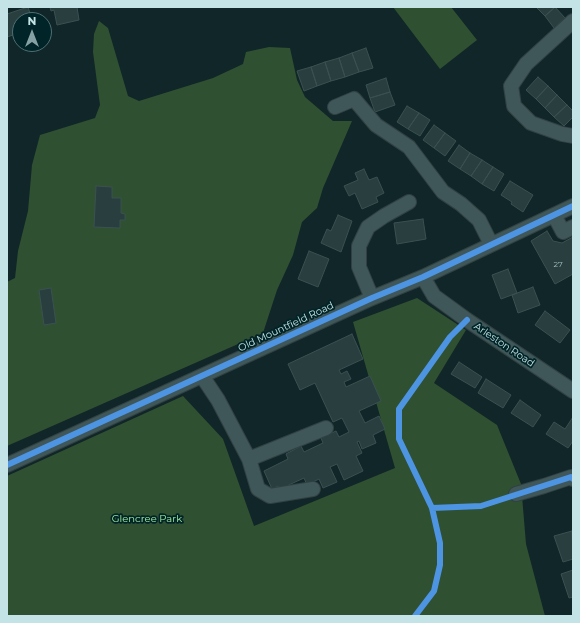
<!DOCTYPE html>
<style>
body{margin:0}
#map{position:relative;width:580px;height:623px;overflow:hidden;background:#112628;font-family:Montserrat,sans-serif}
canvas{display:block}
.frame{position:absolute;inset:0;border:8px solid #c3e3e6;pointer-events:none}
.north{position:absolute;left:12px;top:12px;width:40px;height:40px;box-sizing:border-box;background:#002427;border:1px solid #4e7073;border-radius:50%;rotate:0deg;font-size:11px;font-weight:700;line-height:16px;text-align:center;color:#c3e3e6}
.north::after{content:'';display:block;margin:auto;width:14px;height:18px;background:#85a1a4;clip-path:polygon(50% 0,100% 100%,50% 72%,0 100%)}
</style>
<div id="map">
<canvas width="580" height="623"></canvas>
<div class="frame"></div>
<div class="north">N</div>
</div>
<script>
const c = document.querySelector('canvas').getContext('2d');
c.lineJoin = 'round';
function fillPath(path, color) { c.fillStyle = color; c.fill(path, 'evenodd'); }
const toPath = rows => new Path2D(rows.map(r => 'M' + r).join(''));
function strokePath(path, color, width, dash) { c.strokeStyle = color; c.lineWidth = width; c.lineCap = dash ? 'butt' : 'round'; c.setLineDash(dash || []); c.stroke(path); }
function label(font, color, halo, rows, align = 'center') {
  c.font = font + ' Montserrat,sans-serif'; c.lineWidth = 3.5; c.setLineDash([]); c.textBaseline = 'middle'; c.strokeStyle = halo; c.fillStyle = color; for (const [text, x, y, turn = 0] of rows) {
    c.save(); c.translate(x, y); c.rotate((+turn || 0) * Math.PI / 180); c.textAlign = isNaN(turn) ? turn : align; if (halo) c.strokeText(text, 0, 0); c.fillText(text, 0, 0); c.restore();
  }
}
fillPath(toPath([
 [393,7,451,7,477,40,440,69],
 [99,21,108,28,128,96,139,101,213,78,243,64,246,52,269,47,290,48,297,80,305,97,333,121,352,121,323,188,317,208,302,222,293,255,277,290,263,333,7,446,7,282,15,278,18,251,28,211,32,165,40,135,95,118,100,105,93,52,94,34],
 [417,298,466,330,434,383,497,425,521,484,526,544,545,616,7,616,7,476,183,396,223,439,254,526,395,468,353,322]
]), '#305032');
const building = toPath([
 [28,7,32,20,20,20,20,40,15,41,13,35,7,37,7,14,28,7],
 [50,7,77,7,79,20,57,25,54,10,51,11,50,7],
 [536,7,555,7,545,16,536,7],
 [555,7,565,18,554,28,545,16,555,7],
 [366,48,373,68,359,72,352,53,366,48],
 [352,53,359,72,345,77,339,58,352,53],
 [339,58,345,77,331,81,325,62,339,58],
 [325,62,331,81,317,86,311,67,325,62],
 [311,67,317,86,304,91,297,71,311,67],
 [538,77,548,86,536,99,526,90,538,77],
 [386,78,390,92,370,98,366,85,386,78],
 [548,86,557,95,545,108,536,99,548,86],
 [390,92,395,105,375,112,370,98,390,92],
 [557,95,567,105,554,117,545,108,557,95],
 [567,105,573,111,573,117,564,126,554,117,567,105],
 [407,106,419,113,408,129,397,122,407,106],
 [419,113,430,120,420,136,408,129,419,113],
 [434,125,445,133,434,148,423,140,434,125],
 [445,133,456,141,445,156,434,148,445,133],
 [459,145,470,153,460,169,448,161,459,145],
 [470,153,482,160,471,176,460,169,470,153],
 [482,160,493,167,482,184,471,176,482,160],
 [493,167,504,174,494,191,482,184,493,167],
 [364,169,369,180,377,177,384,193,376,197,378,202,362,209,355,193,349,196,344,186,358,180,355,173,364,169],
 [510,181,533,195,523,212,511,204,512,202,501,195,510,181],
 [96,186,112,187,112,198,121,198,121,213,125,214,125,220,120,220,120,228,94,227,96,186],
 [338,215,352,221,341,252,321,243,327,229,331,231,338,215],
 [423,219,426,239,397,244,394,223,423,219],
 [547,231,553,241,562,243,573,237,573,274,555,284,531,241,547,231],
 [309,251,329,259,318,287,298,279,309,251],
 [508,269,517,293,501,299,492,275,508,269],
 [533,287,540,305,518,313,512,295,533,287],
 [51,288,56,323,44,325,39,290,51,288],
 [545,311,570,330,560,343,535,325,545,311],
 [352,334,363,359,339,370,341,374,347,371,351,379,344,382,346,387,370,376,381,401,359,411,365,423,379,416,385,429,373,435,376,443,362,449,359,441,357,442,362,453,356,456,363,471,344,480,337,464,330,467,337,482,323,488,319,479,307,485,304,478,280,489,278,486,272,489,264,471,288,459,286,454,301,446,304,452,323,443,321,438,336,431,339,437,349,432,342,418,333,422,315,383,300,390,288,364,352,334],
 [459,362,482,377,475,388,451,374,459,362],
 [486,379,511,395,503,408,478,393,486,379],
 [520,400,541,415,533,427,511,413,520,400],
 [573,417,573,441,568,448,546,434,554,422,565,429,573,417],
 [572,531,573,559,563,562,554,536,572,531],
 [573,570,573,597,569,598,561,574,573,570]
]);
fillPath(building, '#293e3e');
strokePath(building, '#3b5151', 1);
const minor = toPath([
 [573,21,526,64,511,86,514,106,531,123,562,134,573,136],
 [335,107,354,99,376,125,409,147,443,192,461,204,479,220,491,244],
 [554,215,563,232,573,227],
 [423,277,434,296,467,320,573,391],
 [372,298,359,267,359,246,368,227,384,216,409,202],
 [202,376,218,400,249,459,258,489,270,496,313,489],
 [249,459,326,428],
 [7,465,372,298,423,277,573,206],
 [516,494,544,486,571,477,573,479]
]);
strokePath(minor, '#314143', 16);
strokePath(minor, '#3f5759', 14);
strokePath(toPath([
 [7,465,372,298,423,277,573,206],
 [432,508,481,506,571,477,573,479],
 [415,616,434,591,440,565,440,543,432,508,399,439,399,409,450,337,467,320]
]), '#4d94e3', 6);
label('8px', '#9cbabc', null, [
 ["27",558,265]
]);
label('10px', '#c3e3e6', '#002427', [
 ["Old Mountfield Road",286,327,-25],
 ["Arleston Road",504,345,34]
]);
label('10px', '#a4f1a0', '#002427', [
 ["Glencree Park",147,519]
]);
</script>
